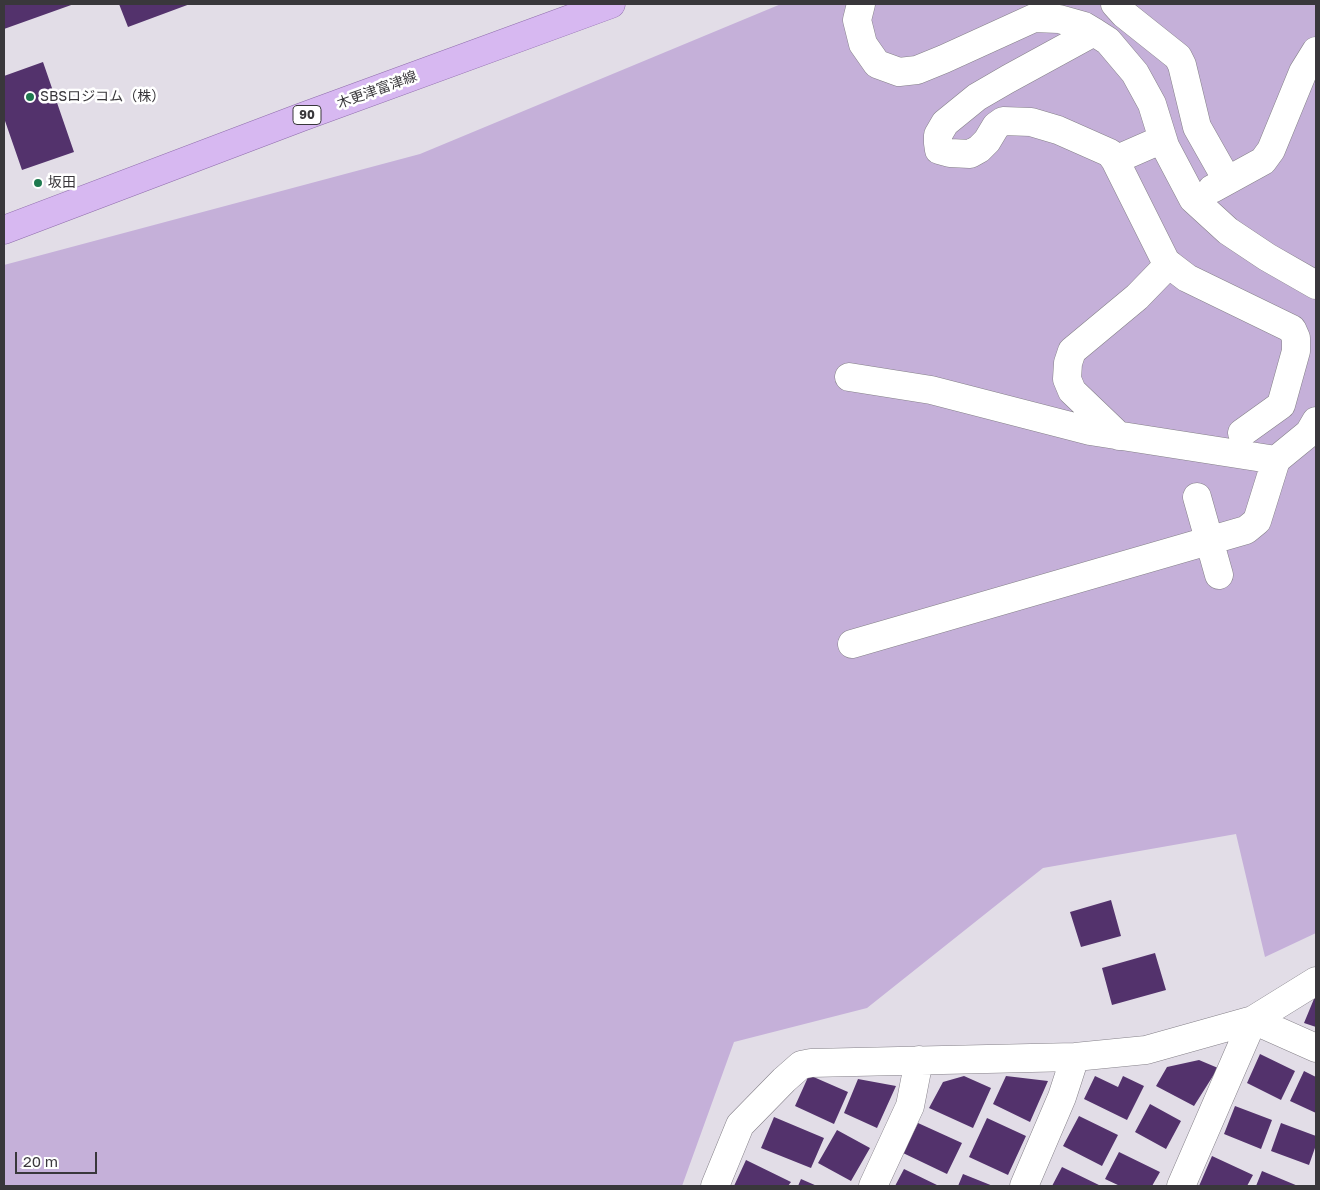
<!DOCTYPE html>
<meta charset="utf-8">
<style>
body{margin:0}
#map{position:relative;width:1320px;height:1190px;overflow:hidden;background:#e2dde7;font-family:"Golos Text",sans-serif}
canvas{display:block}
.frame{position:absolute;inset:0;border:5px solid #39373b;pointer-events:none}
.scale{position:absolute;left:15px;top:1152px;width:82px;height:22px;box-sizing:border-box;border:2px solid #39373b;border-top:0;padding-left:6px;font-size:15px;line-height:18px;white-space:nowrap;color:#39373b;-webkit-text-stroke:4px #fff;paint-order:stroke}
</style>
<div id="map">
<canvas width="1320" height="1190"></canvas>
<div class="frame"></div>
<div class="scale">20 m</div>
</div>
<script>
const c = document.querySelector('canvas').getContext('2d');
c.lineJoin = 'round';
function fillPath(path, color) { c.fillStyle = color; c.fill(path, 'evenodd'); }
const toPath = rows => new Path2D(rows.map(r => 'M' + r).join(''));
function strokePath(path, color, width, dash) { c.strokeStyle = color; c.lineWidth = width; c.lineCap = dash ? 'butt' : 'round'; c.setLineDash(dash || []); c.stroke(path); }
function label(font, color, halo, rows, align = 'center') {
  c.font = font + ' "Golos Text","Noto Sans JP",sans-serif'; c.lineWidth = 5; c.setLineDash([]); c.textBaseline = 'middle'; c.strokeStyle = halo; c.fillStyle = color; for (const [text, x, y, turn = 0] of rows) {
    c.save(); c.translate(x, y); c.rotate((+turn || 0) * Math.PI / 180); c.textAlign = isNaN(turn) ? turn : align; if (halo) c.strokeText(text, 0, 0); c.fillText(text, 0, 0); c.restore();
  }
}
fillPath(toPath([
 [781,4,1316,4,1316,933,1265,957,1236,834,1043,868,867,1008,734,1042,682,1186,4,1186,4,265,420,154]
]), '#c5b0d9');
fillPath(toPath([
 [4,4,74,4,4,29],
 [119,4,190,4,128,27],
 [43,62,74,152,22,170,4,118,4,76],
 [1111,900,1121,936,1081,947,1070,912],
 [1155,953,1166,990,1112,1005,1102,968],
 [1316,994,1316,1027,1304,1023],
 [1260,1054,1295,1071,1281,1100,1247,1083],
 [1199,1060,1218,1068,1194,1106,1156,1086,1167,1067],
 [1304,1071,1316,1077,1316,1113,1290,1101],
 [809,1075,848,1092,834,1124,795,1106],
 [964,1076,991,1088,973,1128,929,1108,943,1082],
 [1006,1076,1048,1081,1030,1122,993,1104],
 [1095,1076,1118,1087,1123,1076,1144,1086,1127,1120,1084,1099],
 [858,1079,896,1086,877,1128,844,1113],
 [1150,1104,1181,1121,1166,1149,1135,1132],
 [1235,1106,1272,1120,1261,1149,1224,1134],
 [1079,1116,1118,1135,1102,1166,1063,1146],
 [774,1117,824,1138,811,1168,761,1148],
 [987,1118,1026,1136,1008,1175,969,1157],
 [918,1123,962,1143,947,1174,903,1153],
 [1281,1123,1316,1136,1316,1145,1309,1165,1271,1151],
 [837,1130,870,1148,851,1181,818,1163],
 [1119,1152,1160,1172,1152,1186,1120,1186,1105,1179],
 [1212,1156,1253,1175,1247,1186,1199,1186],
 [746,1160,791,1182,788,1186,734,1186],
 [1062,1167,1101,1186,1052,1186],
 [904,1169,939,1186,895,1186],
 [1262,1171,1298,1186,1256,1186],
 [963,1174,993,1186,958,1186],
 [801,1179,817,1186,798,1186]
]), '#53326c');
const minor = toPath([
 [861,4,857,20,863,44,877,64,899,72,917,70,944,59,1034,18,1059,19,1084,26,1094,32,1108,41,1135,73,1152,104,1165,146,1193,199,1228,231,1267,257,1316,285],
 [1115,4,1124,14,1178,57,1182,65,1197,127,1227,180],
 [1094,32,1008,79,977,97,945,123,938,135,938,143,939,150,950,153,970,154,979,149,987,141,996,126,1003,121,1031,122,1058,130,1110,153,1115,160,1166,262,1187,278,1292,329,1296,338,1296,351,1281,405,1242,433],
 [1115,160,1163,139],
 [1212,189,1263,161,1271,150,1303,72,1316,51],
 [849,377,931,390,1090,431,1276,460],
 [1119,436,1072,391,1067,379,1068,363,1072,351,1137,297,1169,264],
 [1197,497,1219,575],
 [852,644,1246,530,1257,521,1276,460,1309,433,1316,421],
 [1253,1020,1316,1048],
 [715,1186,740,1125,784,1080,801,1065,811,1063,1075,1057,1146,1050,1253,1020,1316,981],
 [873,1186,910,1106,919,1060],
 [1024,1186,1062,1097,1075,1057],
 [1181,1186,1253,1020]
]);
const major = toPath([
 [4,230,302,117,611,4]
]);
strokePath(minor, '#858189', 29);
strokePath(major, '#8e6cab', 29);
strokePath(minor, '#fff', 28);
strokePath(major, '#d7b8f1', 28);
for (const [x, y, r, color] of [
 [30,97,5,"#1e794f"],
 [38,183,5,"#1e794f"]
]) { const dot = new Path2D(); dot.arc(x, y, r, 0, 2 * Math.PI); c.fillStyle = color; c.fill(dot); strokePath(dot, '#fff', 2); }
for (const [x, y, w] of [
 [307,115,28]
]) { const box = new Path2D(); box.roundRect(x - w / 2, y - 9.5, w, 19, 4); c.fillStyle = '#fff'; c.fill(box); strokePath(box, '#39373b', 1); }
label('bold 12px', '#39373b', null, [
 ["90",307,115]
]);
label('14px', '#39373b', '#fff', [
 ["木更津富津線",377,90,-20]
]);
label('14px', '#39373b', '#fff', [
 ["SBSロジコム（株）",40,97],
 ["坂田",48,183]
], 'left');
</script>
